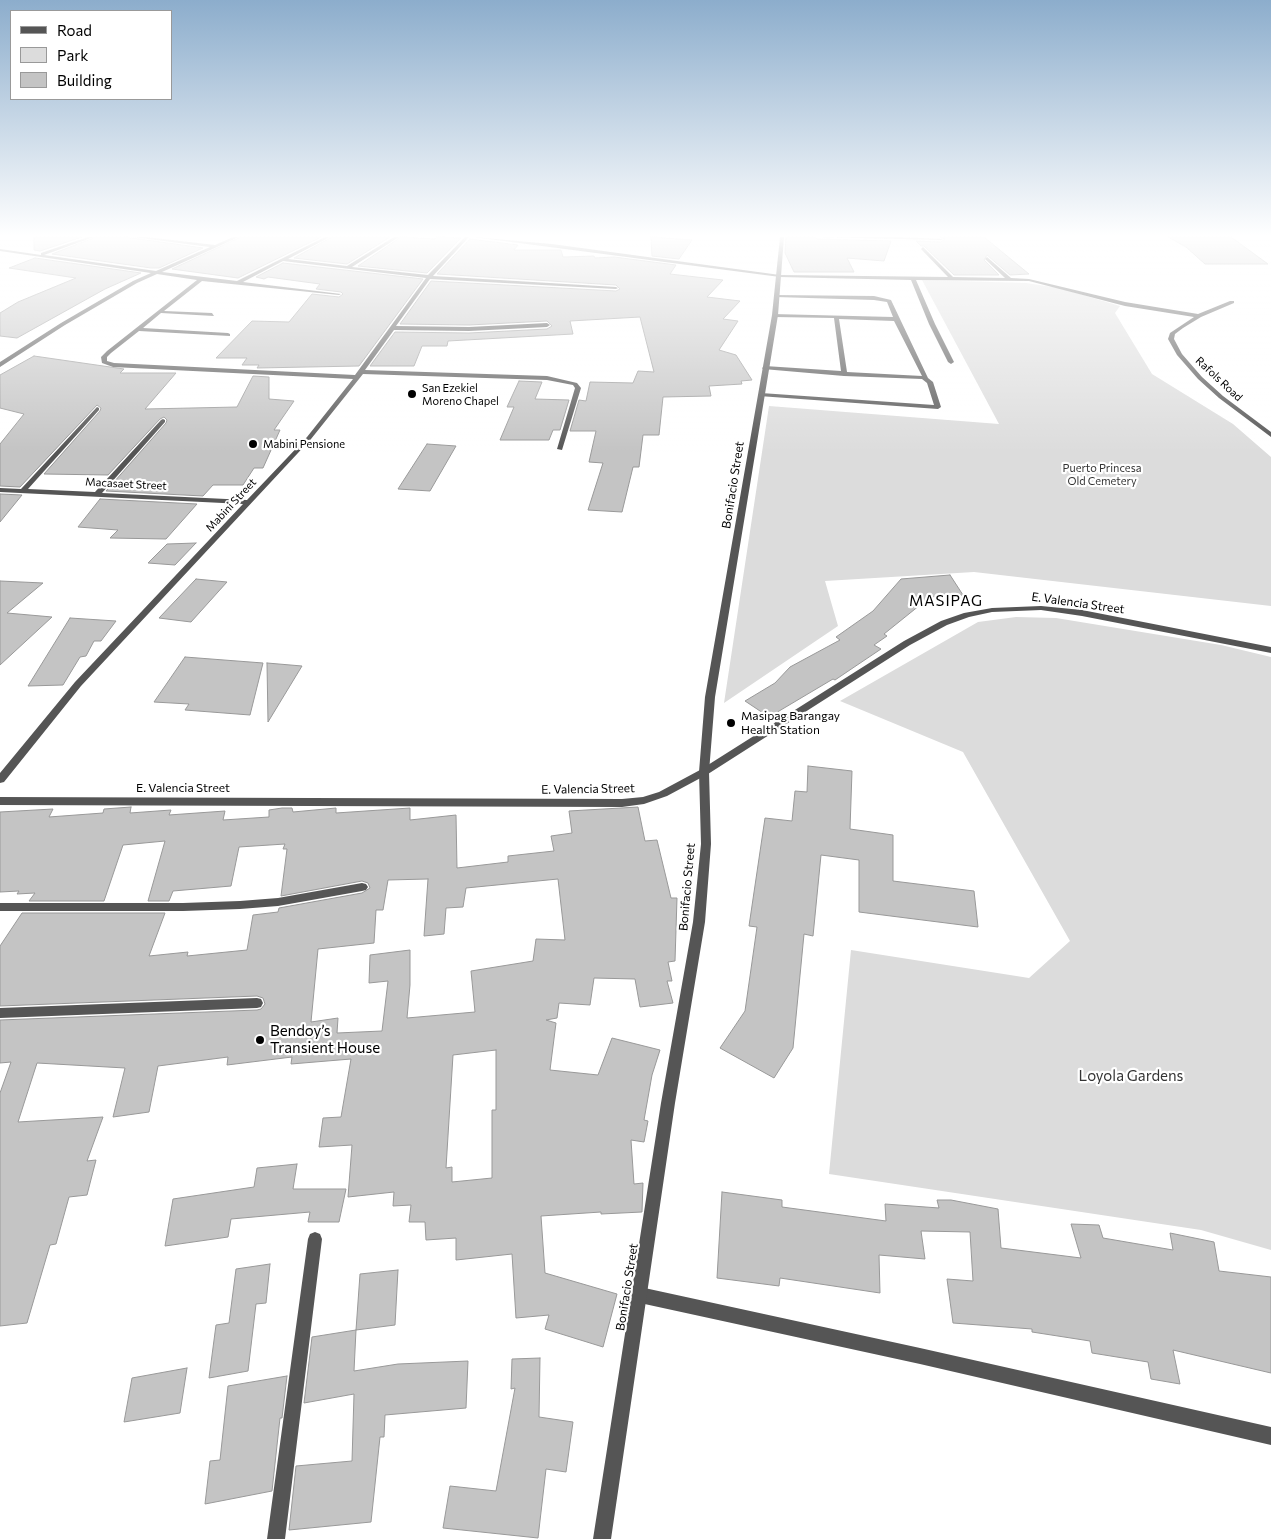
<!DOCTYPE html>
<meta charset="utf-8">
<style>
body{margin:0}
#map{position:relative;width:1271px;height:1539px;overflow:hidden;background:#fff;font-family:Commissioner,sans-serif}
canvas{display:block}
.legend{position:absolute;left:10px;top:10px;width:162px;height:90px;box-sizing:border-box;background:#fff;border:1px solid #999;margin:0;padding:6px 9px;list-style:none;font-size:15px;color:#000}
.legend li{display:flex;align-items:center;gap:10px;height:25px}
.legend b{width:25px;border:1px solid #999}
</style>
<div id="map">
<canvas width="1271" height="1539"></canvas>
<ul class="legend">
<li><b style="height:6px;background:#555"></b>Road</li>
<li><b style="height:14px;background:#dcdcdc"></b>Park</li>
<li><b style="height:14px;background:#c4c4c4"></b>Building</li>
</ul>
</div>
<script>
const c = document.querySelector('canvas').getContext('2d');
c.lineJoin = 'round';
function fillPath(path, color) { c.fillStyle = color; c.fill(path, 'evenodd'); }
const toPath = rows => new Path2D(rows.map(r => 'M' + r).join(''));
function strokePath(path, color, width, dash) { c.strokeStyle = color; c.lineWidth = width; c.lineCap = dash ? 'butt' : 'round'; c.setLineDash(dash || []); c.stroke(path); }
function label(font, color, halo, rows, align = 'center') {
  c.font = font + ' Commissioner,sans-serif'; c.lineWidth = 4.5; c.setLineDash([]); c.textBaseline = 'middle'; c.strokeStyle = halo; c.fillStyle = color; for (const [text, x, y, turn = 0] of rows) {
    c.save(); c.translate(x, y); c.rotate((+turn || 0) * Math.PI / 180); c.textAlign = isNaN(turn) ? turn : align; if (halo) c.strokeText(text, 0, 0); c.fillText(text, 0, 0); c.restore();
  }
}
fillPath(toPath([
 [922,280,1026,283,1059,288,1120,306,1115,313,1152,374,1233,424,1271,457,1271,606,974,572,825,581,838,626,724,703,769,406,999,424],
 [1016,617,1056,618,1221,645,1271,657,1271,1250,1201,1230,829,1174,851,950,1029,978,1070,941,963,752,840,701,978,622]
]), '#dcdcdc');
const building = toPath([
 [34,237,82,237,40,251,34,250,34,237],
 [96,237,125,237,203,248,159,268,151,268,52,254,96,237],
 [241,237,321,237,238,278,172,269,241,237],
 [332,237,390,237,347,264,294,258,332,237],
 [401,237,435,239,436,237,461,238,427,273,358,266,401,237],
 [651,237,652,237,692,240,679,259,652,256,651,237],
 [786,237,815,237,817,239,891,241,884,261,847,258,854,272,794,272,785,253,786,237],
 [940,237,984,237,1029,274,1010,275,987,255,984,260,999,275,954,275,924,246,921,246,916,241,941,242,945,239,940,237],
 [1168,237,1231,237,1268,264,1205,264,1186,247,1168,237],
 [470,239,518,245,514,250,561,250,563,257,594,256,595,258,614,257,676,265,670,274,723,280,707,297,740,301,723,319,738,321,719,350,736,355,752,380,741,381,742,384,709,386,711,396,663,397,659,435,643,435,639,467,633,467,622,512,588,510,603,463,589,462,596,431,570,431,579,400,586,401,590,382,633,383,638,371,654,372,640,317,570,321,573,334,448,341,447,346,422,346,414,366,370,366,395,332,469,333,547,329,552,326,547,321,469,325,400,324,431,281,616,291,620,289,616,285,437,274,470,239],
 [35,258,141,273,105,289,17,338,0,336,0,313,18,302,76,278,9,268,35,258],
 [283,263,423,279,359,366,257,368,259,365,242,365,247,358,216,358,252,321,289,322,312,294,339,297,343,294,341,292,316,289,320,284,268,277,264,279,256,277,283,263],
 [34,356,124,369,120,373,176,373,145,409,237,407,253,376,269,377,269,399,294,401,274,430,280,430,263,468,254,468,243,485,213,485,203,496,106,491,166,423,167,420,164,417,160,419,108,475,44,474,100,411,101,408,97,405,20,487,0,486,0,444,24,414,0,408,0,375,34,356],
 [519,381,542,382,535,399,569,400,560,430,553,430,549,440,500,440,514,407,507,407,519,381],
 [427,444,456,446,430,491,398,489,427,444],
 [0,494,22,495,0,522,0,494],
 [100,499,197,504,166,539,110,538,118,530,78,527,100,499],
 [196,543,175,565,148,563,167,544,196,543],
 [950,575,963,595,930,597,884,634,887,636,874,645,881,649,835,680,833,679,769,717,745,701,775,683,790,667,840,640,836,637,873,611,901,579,950,575],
 [196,579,227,582,191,622,159,618,196,579],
 [0,581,43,583,7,613,52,617,0,665,0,581],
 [70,618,116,621,101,641,94,641,86,656,80,657,63,685,28,686,70,618],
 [185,657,263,663,250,715,185,710,189,704,154,702,185,657],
 [267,663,302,666,268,722,267,663],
 [808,766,852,771,850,829,893,835,893,881,974,891,978,927,859,912,859,860,821,855,813,936,804,934,793,1048,774,1078,720,1048,745,1011,757,927,749,926,765,818,792,821,795,791,807,792,808,766],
 [131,807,130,813,171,810,169,815,225,811,223,820,269,817,269,810,282,808,292,808,293,812,336,808,336,813,410,808,410,820,456,815,457,868,508,862,508,856,554,851,551,836,572,833,569,811,638,807,645,841,657,840,671,898,677,898,675,961,668,962,672,981,667,981,673,1003,640,1007,635,979,594,978,590,1005,559,1003,557,1018,546,1020,556,1023,550,1070,598,1075,612,1038,660,1050,652,1075,644,1120,648,1121,644,1142,631,1140,634,1184,643,1183,642,1212,601,1214,601,1212,541,1216,545,1273,617,1294,603,1347,545,1329,549,1315,516,1318,512,1254,456,1260,456,1238,426,1240,425,1222,409,1222,411,1205,393,1206,394,1192,348,1197,352,1145,319,1147,323,1118,341,1117,351,1059,291,1064,292,1057,227,1065,228,1057,158,1066,149,1112,113,1117,125,1068,37,1063,18,1122,103,1117,87,1161,96,1160,87,1195,69,1197,56,1244,50,1245,27,1323,0,1326,0,1093,11,1062,0,1063,0,1020,257,1010,261,1009,265,1004,263,998,257,996,0,1006,0,946,22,913,165,913,149,956,188,952,187,956,247,950,253,915,278,912,279,908,362,893,370,888,368,883,362,881,281,896,287,849,283,849,285,844,239,847,231,886,173,891,169,901,148,901,165,841,123,845,104,901,29,901,35,893,17,894,19,891,0,892,0,812,53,809,49,817,103,813,104,809,131,807],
 [428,879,424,936,444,934,446,908,463,907,466,888,558,879,565,940,536,939,533,961,471,971,475,1012,407,1018,410,985,410,950,370,955,369,983,388,981,382,1031,337,1033,338,1018,311,1022,318,949,374,943,376,910,383,910,388,880,428,879],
 [496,1050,496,1110,492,1110,492,1178,452,1182,452,1167,446,1168,453,1055,496,1050],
 [297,1164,293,1189,346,1189,339,1222,308,1222,310,1212,231,1219,228,1237,165,1246,173,1199,254,1187,257,1168,297,1164],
 [722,1192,782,1200,782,1207,886,1221,885,1204,939,1208,937,1200,951,1200,998,1209,1001,1248,1081,1258,1071,1224,1099,1225,1103,1238,1173,1250,1170,1233,1214,1242,1219,1271,1271,1277,1271,1373,1173,1350,1180,1384,1151,1379,1148,1362,1092,1353,1090,1341,1032,1332,1032,1329,953,1323,947,1279,973,1281,970,1232,921,1231,925,1259,879,1255,880,1293,780,1278,779,1286,717,1278,722,1192],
 [270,1264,266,1303,256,1304,248,1371,209,1378,216,1325,229,1323,236,1269,270,1264],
 [398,1270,395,1325,356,1330,360,1274,398,1270],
 [356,1330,354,1371,398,1364,468,1361,466,1408,385,1415,384,1437,380,1437,371,1522,289,1530,296,1466,352,1461,354,1394,304,1403,312,1337,356,1330],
 [540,1358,539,1417,573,1422,566,1472,546,1469,538,1538,443,1528,450,1486,496,1491,515,1388,511,1389,512,1359,540,1358],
 [187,1368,180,1413,124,1422,132,1378,187,1368],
 [287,1376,282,1418,280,1418,272,1491,205,1504,210,1461,220,1460,228,1386,287,1376]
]);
fillPath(building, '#c4c4c4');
strokePath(building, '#999', 1);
fillPath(toPath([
 [88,237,94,237,44,255,156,271,210,247,133,237,146,237,215,245,233,237,239,237,162,272,237,281,325,237,330,237,288,259,347,266,394,237,399,237,352,267,428,275,465,237,469,237,433,276,616,287,618,288,616,289,430,279,396,326,469,327,547,323,550,325,547,327,469,331,394,330,365,370,547,376,577,383,581,388,562,450,557,449,575,388,573,385,547,380,363,374,311,439,81,686,4,782,0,783,0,773,75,682,243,504,0,492,0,488,21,489,97,407,99,408,99,410,28,489,95,492,161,420,163,419,165,420,165,422,102,493,247,500,307,437,353,379,113,367,102,363,101,357,107,351,197,280,157,274,137,283,65,325,0,367,0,362,61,323,133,281,151,273,0,251,0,249,41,255,41,253,88,237],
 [283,261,426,278,355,375,114,363,107,361,107,357,111,353,139,331,230,336,230,334,228,333,143,328,161,313,214,316,212,313,164,311,202,281,339,295,341,294,243,282,283,261],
 [473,237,552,244,780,275,948,277,921,249,923,247,953,277,1005,278,985,259,987,257,1011,278,1029,279,1125,302,1198,314,1230,301,1234,301,1234,303,1201,317,1183,328,1175,334,1174,339,1182,354,1202,377,1223,396,1271,432,1271,437,1219,398,1198,379,1177,355,1168,339,1170,333,1194,317,1125,306,1029,281,916,280,935,324,954,362,951,364,948,362,929,324,911,280,780,277,473,237],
 [817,237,899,237,943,239,941,240,817,237],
 [774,295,874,296,891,300,928,378,933,382,941,407,938,409,759,396,759,394,761,393,934,405,927,383,922,379,844,376,763,369,762,368,765,366,841,371,834,318,775,317,773,314,893,317,887,302,874,300,776,297,774,295],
 [839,319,894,321,922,376,847,372,839,319],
 [1041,606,1082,610,1271,647,1271,653,1082,616,1041,610,992,612,969,617,947,625,910,645,708,774,667,796,644,804,622,807,0,805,0,797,622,799,643,797,659,792,700,770,904,641,941,621,964,613,992,608,1041,606],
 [362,883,366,884,368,887,366,890,362,891,278,906,240,909,183,911,0,911,0,903,183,903,240,901,278,898,362,883],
 [257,998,261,999,263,1003,261,1007,257,1008,0,1018,0,1008,257,998],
 [315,1232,320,1234,322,1239,285,1539,267,1539,308,1239,310,1234,315,1232],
 [640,1287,920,1348,1271,1427,1271,1445,920,1364,640,1303,634,1301,632,1295,634,1289,640,1287]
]), '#555');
fillPath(toPath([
 [780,237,784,237,778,315,715,697,709,772,711,844,705,922,675,1103,611,1539,593,1539,661,1103,693,922,701,844,699,772,705,697,772,315,780,237]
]), '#555');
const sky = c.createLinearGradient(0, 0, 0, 452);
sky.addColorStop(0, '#8cadcc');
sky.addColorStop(0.52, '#fff');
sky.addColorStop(1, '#ffffff00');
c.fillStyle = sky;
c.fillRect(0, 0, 1271, 452);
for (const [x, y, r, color] of [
 [412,394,5,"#000"],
 [253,444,5,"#000"],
 [731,723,5,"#000"],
 [260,1040,5,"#000"]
]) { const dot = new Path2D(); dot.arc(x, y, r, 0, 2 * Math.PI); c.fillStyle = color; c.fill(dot); strokePath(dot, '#fff', 2); }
label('11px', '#000', '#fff', [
 ["Rafols Road",1219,379,43],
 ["Macasaet Street",126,484,3],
 ["Mabini Street",231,505,-47]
]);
label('11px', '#000', '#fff', [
 ["San Ezekiel",422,388],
 ["Moreno Chapel",422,401],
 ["Mabini Pensione",263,444]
], 'left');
label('11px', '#333', '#fff', [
 ["Puerto Princesa",1102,468],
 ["Old Cemetery",1102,481]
]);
label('12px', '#000', '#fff', [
 ["Bonifacio Street",733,485,-81],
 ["E. Valencia Street",1078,603,8],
 ["E. Valencia Street",183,788],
 ["E. Valencia Street",588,789,-1],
 ["Bonifacio Street",687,887,-85],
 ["Bonifacio Street",627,1287,-81]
]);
label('12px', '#000', '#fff', [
 ["Masipag Barangay",741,716],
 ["Health Station",741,730]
], 'left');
c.letterSpacing = '1px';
label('15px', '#000', '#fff', [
 ["MASIPAG",946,601]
]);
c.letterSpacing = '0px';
label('15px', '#000', '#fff', [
 ["Bendoy’s",270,1031],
 ["Transient House",270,1048]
], 'left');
label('15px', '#333', '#fff', [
 ["Loyola Gardens",1131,1076]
]);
</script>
